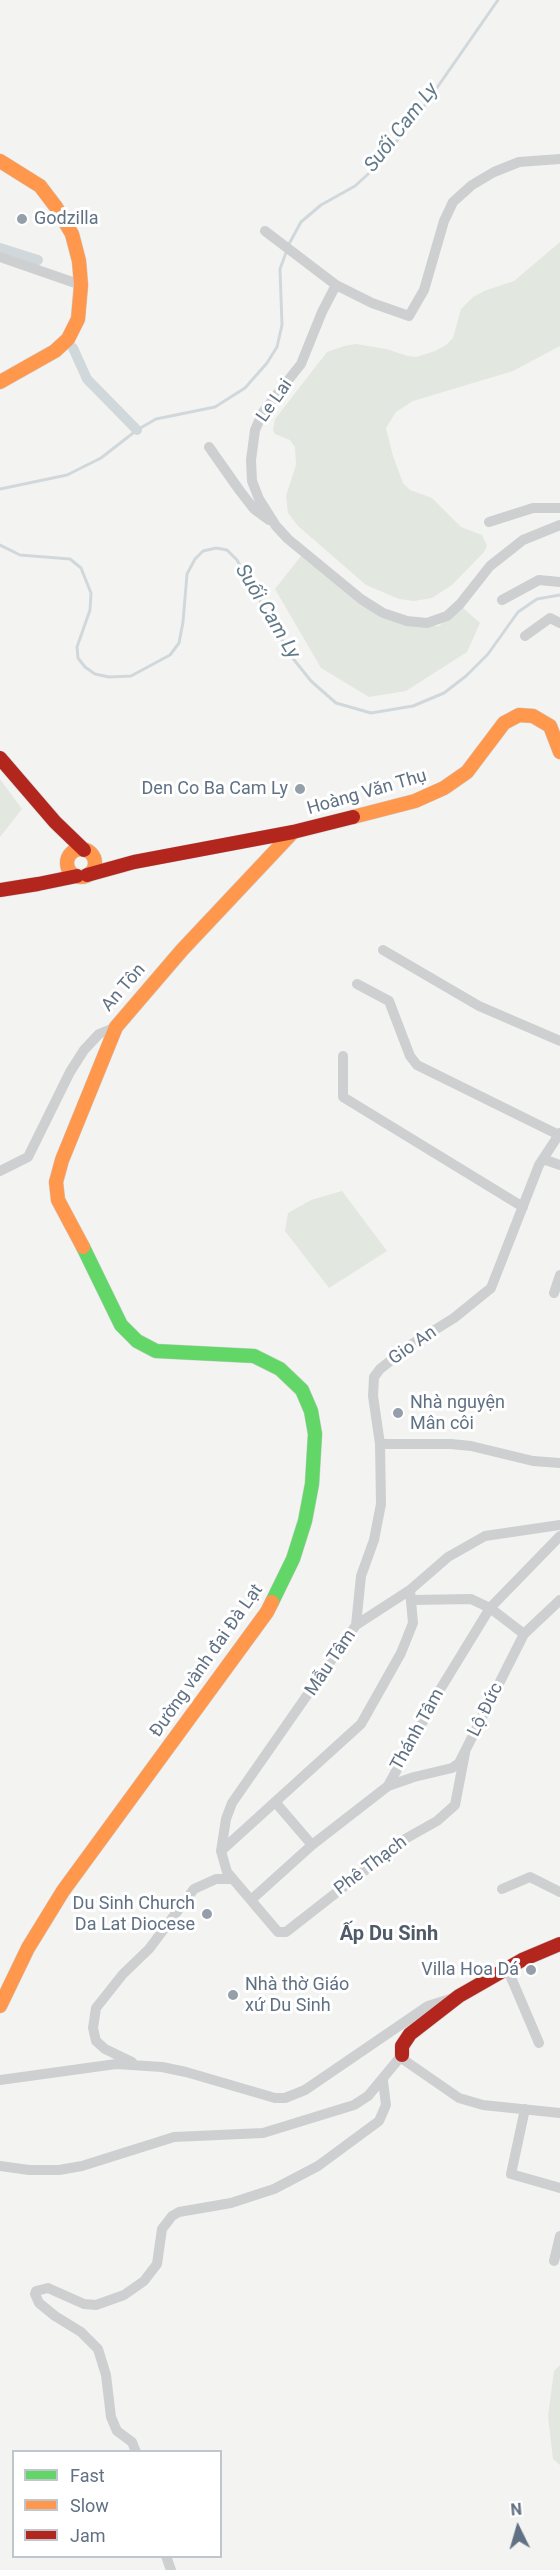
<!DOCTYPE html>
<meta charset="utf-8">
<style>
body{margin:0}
#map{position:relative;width:560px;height:2570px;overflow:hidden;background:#f3f4f1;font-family:Roboto,sans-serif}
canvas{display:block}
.legend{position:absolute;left:12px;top:2450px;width:210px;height:108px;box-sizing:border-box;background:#fff;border:2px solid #c0c6ce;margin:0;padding:8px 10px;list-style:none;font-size:18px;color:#617184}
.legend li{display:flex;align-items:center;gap:12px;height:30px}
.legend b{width:30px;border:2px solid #c0c6ce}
.north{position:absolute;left:488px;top:2498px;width:60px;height:60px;-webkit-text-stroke:4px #fff;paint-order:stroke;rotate:355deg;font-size:16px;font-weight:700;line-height:24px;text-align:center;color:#617184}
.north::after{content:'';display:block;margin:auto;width:21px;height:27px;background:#617184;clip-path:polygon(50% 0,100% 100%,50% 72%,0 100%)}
</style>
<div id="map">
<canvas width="560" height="2570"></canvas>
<ul class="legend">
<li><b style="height:8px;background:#63d668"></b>Fast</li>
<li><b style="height:8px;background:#ff974d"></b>Slow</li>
<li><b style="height:8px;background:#b3261e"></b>Jam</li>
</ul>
<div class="north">N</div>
</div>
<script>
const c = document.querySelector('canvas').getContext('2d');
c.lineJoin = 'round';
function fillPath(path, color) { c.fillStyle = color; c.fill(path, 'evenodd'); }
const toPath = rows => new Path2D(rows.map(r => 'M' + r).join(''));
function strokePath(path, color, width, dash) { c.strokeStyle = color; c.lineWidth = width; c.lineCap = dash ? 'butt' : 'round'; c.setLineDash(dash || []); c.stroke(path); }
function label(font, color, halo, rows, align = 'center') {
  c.font = font + ' Roboto,sans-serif'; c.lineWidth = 6; c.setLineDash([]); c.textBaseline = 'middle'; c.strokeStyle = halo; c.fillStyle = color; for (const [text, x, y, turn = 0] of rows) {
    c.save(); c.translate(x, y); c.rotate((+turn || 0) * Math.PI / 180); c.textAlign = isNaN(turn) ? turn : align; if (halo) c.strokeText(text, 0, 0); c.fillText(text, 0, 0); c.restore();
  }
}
fillPath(toPath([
 [560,242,560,346,513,371,413,401,396,412,386,428,393,456,403,483,410,490,432,498,461,527,482,535,487,546,484,552,452,585,432,598,414,601,399,599,366,585,298,526,288,513,286,496,296,465,295,447,290,440,275,434,273,430,275,419,327,352,344,346,356,344,386,349,408,356,416,357,435,351,446,345,453,338,461,309,473,297,484,291,514,281],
 [301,556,381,618,407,625,439,626,462,607,480,623,467,652,406,691,369,697,321,668,275,589],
 [0,779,22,809,0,837],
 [342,1191,387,1251,329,1288,285,1231,288,1213,311,1200],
 [560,2365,560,2465,553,2459,548,2416,554,2371]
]), '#e2e7df');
strokePath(toPath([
 [289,244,301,222,321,205,355,186,378,165,425,105,498,0],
 [0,489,67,475,101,458,137,430,156,419,215,407,245,388,267,363,277,347,282,325,280,269,287,250],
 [0,545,20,555,70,559,81,568,91,593,90,610,77,647,78,658,85,667,95,674,109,677,131,676,170,655,179,643,183,622,187,574,195,559,203,551,216,548,227,550,237,560,291,656,311,681,336,703,371,713,413,706,444,693,466,676,488,654,518,612,537,599,560,595]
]), '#d1d8db', 3);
strokePath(toPath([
 [0,248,38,260],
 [73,348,87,379,137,430]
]), '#d1d8db', 10);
const fast = toPath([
 [83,1247,121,1325,137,1341,156,1351,254,1356,280,1369,302,1390,311,1411,315,1434,312,1484,305,1521,293,1559,272,1602]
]);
const slow = toPath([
 [0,161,40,186,56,207,72,234,79,261,81,285,78,319,68,339,55,351,0,382],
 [353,817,415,801,444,788,467,772,504,723,519,715,533,716,550,726,560,752],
 '67 863a14 14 0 1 1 28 0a14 14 0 1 1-28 0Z',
 [83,1247,58,1200,56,1182,62,1160,116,1027,182,950,293,832],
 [0,2006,28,1948,63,1891,267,1612,272,1602]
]);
const jam = toPath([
 [0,758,55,822,84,850],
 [87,875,134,862,293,832,353,817],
 [38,884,77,876],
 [0,890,38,884],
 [402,2055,402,2046,410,2034,459,1996,522,1960,560,1944]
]);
strokePath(fast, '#cfd1d2', 15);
strokePath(slow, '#cfd1d2', 15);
strokePath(jam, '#cfd1d2', 15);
strokePath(toPath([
 [560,159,519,162,494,172,472,185,453,202,444,221,424,290,409,316,372,303,336,285,322,312,301,364,263,412,255,430,251,460,252,481,259,499,276,526,288,539,361,599,383,613,407,621,427,623,447,616,460,604,490,566,523,540,560,525],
 [265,231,336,285],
 [0,257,81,285],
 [209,447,240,491,254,509,269,520],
 [489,522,533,508,560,508],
 [502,600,539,580,560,582],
 [525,636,550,618,560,623],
 [383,950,479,1006,560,1041],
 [357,984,389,1001,410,1056,417,1065,559,1135],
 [343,1056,343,1097,523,1207],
 [543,1159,560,1165],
 [0,1171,28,1157,70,1072,84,1050,99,1034,116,1027],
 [554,1293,560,1275],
 [380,1444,451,1444,471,1446,533,1461,560,1463],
 [412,1600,471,1599,490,1608,524,1634],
 [356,1625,361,1576,374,1540,381,1504,380,1444,373,1396,374,1377,380,1369,412,1344,454,1318,491,1288,539,1165,560,1133],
 [465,1753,455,1805,437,1821,405,1839,286,1932,278,1932,227,1872,221,1851,226,1819,232,1803,356,1625,410,1590,448,1557,485,1536,560,1525],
 [388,1786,414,1777,452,1768,459,1763,524,1634,560,1600],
 [276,1803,312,1845],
 [221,1851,361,1724,401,1653,413,1623,410,1590],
 [502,1889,530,1877,560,1892],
 [251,1900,312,1845,388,1786,441,1688,490,1608,560,1536],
 [507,1968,539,2043],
 [132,2062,105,2049,96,2041,93,2028,96,2008,123,1974,149,1949,194,1889,216,1879,232,1879],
 [0,2080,116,2064,162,2067,186,2072,275,2098,285,2098,305,2090,428,2006,450,1999],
 [525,2109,511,2174,560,2188],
 [0,2166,29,2170,59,2170,82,2166,174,2137,263,2133,354,2105,368,2096,402,2055,404,2060,459,2098,483,2105,560,2113],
 [554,2261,560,2236],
 [136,2452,132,2442,117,2431,111,2417,106,2375,98,2349,81,2332,55,2316,39,2303,35,2294,36,2291,48,2288,84,2304,96,2305,124,2295,144,2281,157,2264,162,2229,172,2216,179,2212,231,2203,274,2189,318,2166,379,2121,386,2105,383,2081],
 [166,2556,171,2570]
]), '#cecfd0', 10);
strokePath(fast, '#63d668', 14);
strokePath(slow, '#ff974d', 14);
strokePath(jam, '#b3261e', 14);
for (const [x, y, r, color] of [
 [22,219,6,"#949faa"],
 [300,789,6,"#949faa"],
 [398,1413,6,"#949faa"],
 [207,1914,6,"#949faa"],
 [531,1970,6,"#949faa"],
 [233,1995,6,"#949faa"]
]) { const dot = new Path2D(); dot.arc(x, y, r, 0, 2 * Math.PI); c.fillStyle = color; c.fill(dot); strokePath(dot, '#fff', 2); }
label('18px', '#617184', '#fff', [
 ["Godzilla",34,219],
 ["Den Co Ba Cam Ly",288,789,"right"],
 ["Nhà nguyện",410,1403],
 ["Mân côi",410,1424],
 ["Du Sinh Church",195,1904,"right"],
 ["Da Lat Diocese",195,1925,"right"],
 ["Villa Hoa Dá",519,1970,"right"],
 ["Nhà thờ Giáo",245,1985],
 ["xứ Du Sinh",245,2006]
], 'left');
label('18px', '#617184', '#fff', [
 ["Le Lai",275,401,-55],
 ["Hoàng Văn Thụ",367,793,-16],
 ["An Tôn",124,988,-49],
 ["Gio An",413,1346,-35],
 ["Đường vành đai Đà Lạt",207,1661,-55],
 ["Mẫu Tâm",331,1663,-56],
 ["Lộ Đức",486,1710,-64],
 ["Thánh Tâm",418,1730,-61],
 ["Phê Thạch",371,1866,-37]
]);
label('italic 20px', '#617a89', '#fff', [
 ["Suối Cam Ly",402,128,-52],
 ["Suối Cam Ly",267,612,59]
]);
label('bold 20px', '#4f5b69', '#fff', [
 ["Ấp Du Sinh",389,1935]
]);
</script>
